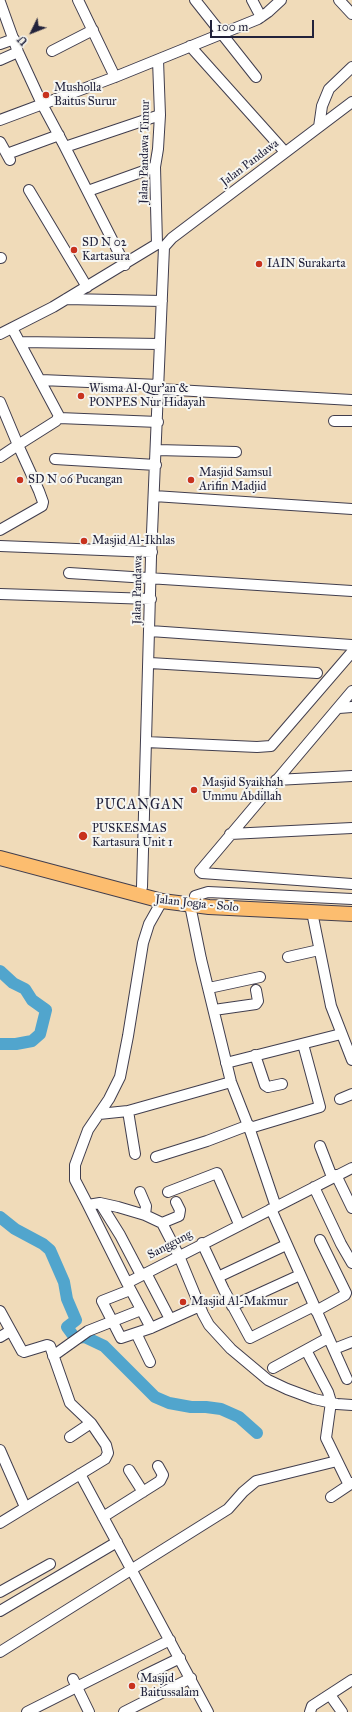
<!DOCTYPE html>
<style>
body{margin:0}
#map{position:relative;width:352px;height:1712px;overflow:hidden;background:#f0dbb9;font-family:"IM FELL Great Primer",serif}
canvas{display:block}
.north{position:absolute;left:12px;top:12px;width:40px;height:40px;-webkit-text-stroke:3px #f6f6f2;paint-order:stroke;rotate:227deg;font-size:11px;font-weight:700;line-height:16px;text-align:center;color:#22223b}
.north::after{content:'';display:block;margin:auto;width:14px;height:18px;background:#22223b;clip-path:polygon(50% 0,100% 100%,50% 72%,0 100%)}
.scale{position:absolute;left:210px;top:20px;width:104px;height:18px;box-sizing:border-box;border:2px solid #22223b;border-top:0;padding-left:5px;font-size:12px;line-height:14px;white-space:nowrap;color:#22223b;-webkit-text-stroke:3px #f6f6f2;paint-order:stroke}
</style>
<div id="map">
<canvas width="352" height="1712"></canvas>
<div class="north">U</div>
<div class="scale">100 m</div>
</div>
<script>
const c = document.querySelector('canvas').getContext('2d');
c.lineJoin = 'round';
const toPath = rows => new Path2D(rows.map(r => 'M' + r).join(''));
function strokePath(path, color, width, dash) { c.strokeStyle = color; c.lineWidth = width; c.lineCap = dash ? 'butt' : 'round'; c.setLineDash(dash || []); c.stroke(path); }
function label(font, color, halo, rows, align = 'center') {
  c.font = font + ' "IM FELL Great Primer",serif'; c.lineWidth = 4; c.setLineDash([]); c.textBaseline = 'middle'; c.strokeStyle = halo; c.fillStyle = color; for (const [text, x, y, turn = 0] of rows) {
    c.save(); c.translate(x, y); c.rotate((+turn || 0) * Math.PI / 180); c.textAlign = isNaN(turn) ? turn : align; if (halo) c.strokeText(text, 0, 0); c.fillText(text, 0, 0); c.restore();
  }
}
strokePath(toPath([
 [0,971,13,983,25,989,32,1000,46,1010,40,1034,32,1041,16,1044,0,1044],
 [0,1217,15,1229,43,1244,50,1250,64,1282,67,1299,76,1320,67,1327,75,1338,85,1337,104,1346,155,1397,169,1403,191,1407,206,1407,221,1409,239,1417,257,1433]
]), '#51a5cd', 12);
const minor = toPath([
 [78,0,115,77],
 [195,0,256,77],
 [252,0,261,17],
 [339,0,352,14],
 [0,2,18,52,42,104,65,147,160,115],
 [0,44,14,39],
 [190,46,285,152],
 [52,51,93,30],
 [0,60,18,52],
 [0,120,115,77,258,19,268,12,281,0],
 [319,127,322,106,329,89,352,67],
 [0,142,10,160],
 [65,147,125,265],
 [7,154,59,135],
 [29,190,87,287],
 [88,191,155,167],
 [157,244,155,167,158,149,160,115,158,60],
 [0,258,1,258],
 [66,299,162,301],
 [0,334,53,307,157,244],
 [20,342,160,344],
 [41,380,159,385],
 [159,389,352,400],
 [0,402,18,445,0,457],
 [59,418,158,422],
 [334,421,352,421],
 [157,450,236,452],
 [55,459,156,465],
 [154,496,352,509],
 [0,530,42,506,43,502,39,491,18,445,56,421,59,416,12,328],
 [0,546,152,552],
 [69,573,352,591],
 [0,594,151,599],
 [150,631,352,645],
 [150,663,317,673],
 [352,691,200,871,202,873,352,884],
 [339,708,352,707],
 [146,742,257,747,271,746,352,652],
 [276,780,352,776],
 [230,834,352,828],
 [142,887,151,557,164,247,172,238,352,102],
 [195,896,208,892,352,899],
 [190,905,201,959,231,1082,251,1133,276,1207],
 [312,912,331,1006,352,1060],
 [288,957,319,950],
 [209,988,260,977],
 [214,1010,256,1004,258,1001,256,990],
 [255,1055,265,1085,268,1087,282,1084],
 [226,1063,341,1034],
 [340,1099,352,1094],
 [128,1111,135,1154],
 [99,1114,128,1111,231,1082],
 [250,1128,320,1107,303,1044],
 [320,1146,332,1177],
 [156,1157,207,1141,249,1125],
 [336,1175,352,1208],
 [314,1187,341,1244,352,1263],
 [140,1192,146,1206,145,1215],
 [168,1192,217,1173,239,1224],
 [100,1203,120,1235,141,1275],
 [88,1205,75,1180,75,1165,88,1130,109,1099,120,1077,128,1036,143,943,149,924,162,901],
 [271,1209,347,1379],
 [162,1223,179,1216,180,1210,176,1202],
 [202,1243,224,1290,250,1338,314,1306],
 [146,1273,170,1319],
 [218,1277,286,1245],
 [127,1283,88,1205,100,1203,118,1207,145,1215,162,1223,179,1256,203,1314,209,1325,231,1349,268,1380,287,1389,314,1399,337,1404,352,1405],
 [130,1290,102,1301,121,1338,151,1328,200,1306],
 [232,1306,300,1275],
 [0,1311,22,1351,24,1352,47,1345,50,1346,70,1403,91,1423,106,1445,108,1453,105,1459,0,1523],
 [316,1311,345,1295,346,1293,320,1240],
 [151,1328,127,1283,352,1168],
 [136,1333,150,1362],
 [0,1337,10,1331],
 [328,1338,306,1350,328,1392,331,1402,326,1438,349,1485],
 [334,1349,352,1342],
 [53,1356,88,1331,141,1310],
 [273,1368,306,1350],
 [70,1437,91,1423],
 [0,1450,25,1507],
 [129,1470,143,1492],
 [80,1474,208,1712],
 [331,1497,352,1483],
 [103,1517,160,1481,163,1475,158,1466],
 [0,1592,50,1564],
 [0,1611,117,1542],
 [0,1652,228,1509,243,1492,256,1481,337,1461],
 [143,1676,180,1658],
 [73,1679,89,1712],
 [330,1695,342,1712],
 [27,1712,170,1640],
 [124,1712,191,1678],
 [310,1712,312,1706,352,1680]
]);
const highway = toPath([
 [0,858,162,901,209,907,352,914]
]);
strokePath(minor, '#413e4e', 12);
strokePath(highway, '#413e4e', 16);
strokePath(minor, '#fff', 10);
strokePath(highway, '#fcbd6f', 14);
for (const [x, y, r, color] of [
 [46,95,4,"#c8321e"],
 [74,250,4,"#c8321e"],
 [259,264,4,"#c8321e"],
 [81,396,4,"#c8321e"],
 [20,480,4,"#c8321e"],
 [191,480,4,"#c8321e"],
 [84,541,4,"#c8321e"],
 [194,790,4,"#c8321e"],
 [83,836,5,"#c8321e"],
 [183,1302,4,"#c8321e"],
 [132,1686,4,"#c8321e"]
]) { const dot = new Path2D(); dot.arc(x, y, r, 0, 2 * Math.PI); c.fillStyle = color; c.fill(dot); strokePath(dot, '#f6f6f2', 1.5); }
label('12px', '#22223b', '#f6f6f2', [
 ["Musholla",54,88],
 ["Baitus Surur",54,102],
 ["SD N 02",82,243],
 ["Kartasura",82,257],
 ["IAIN Surakarta",267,264],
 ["Wisma Al-Qur'an &",89,389],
 ["PONPES Nur Hidayah",89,403],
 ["Masjid Samsul",199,473],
 ["Arifin Madjid",199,487],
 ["SD N 06 Pucangan",28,480],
 ["Masjid Al-Ikhlas",92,541],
 ["Masjid Syaikhah",202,783],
 ["Ummu Abdillah",202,797],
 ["PUSKESMAS",92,829],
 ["Kartasura Unit 1",92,843],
 ["Masjid Al-Makmur",191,1302],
 ["Masjid",140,1679],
 ["Baitussalam",140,1693]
], 'left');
label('12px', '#22223b', '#f6f6f2', [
 ["Jalan Pandawa Timur",145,152,-89],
 ["Jalan Pandawa",250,163,-37],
 ["Jalan Pandawa",138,590,-89],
 ["Jalan Jogja - Solo",197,904,6],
 ["Sanggung",170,1245,-28]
]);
c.letterSpacing = '1px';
label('14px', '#22223b', '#f6f6f2', [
 ["PUCANGAN",140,806]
]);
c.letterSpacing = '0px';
</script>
